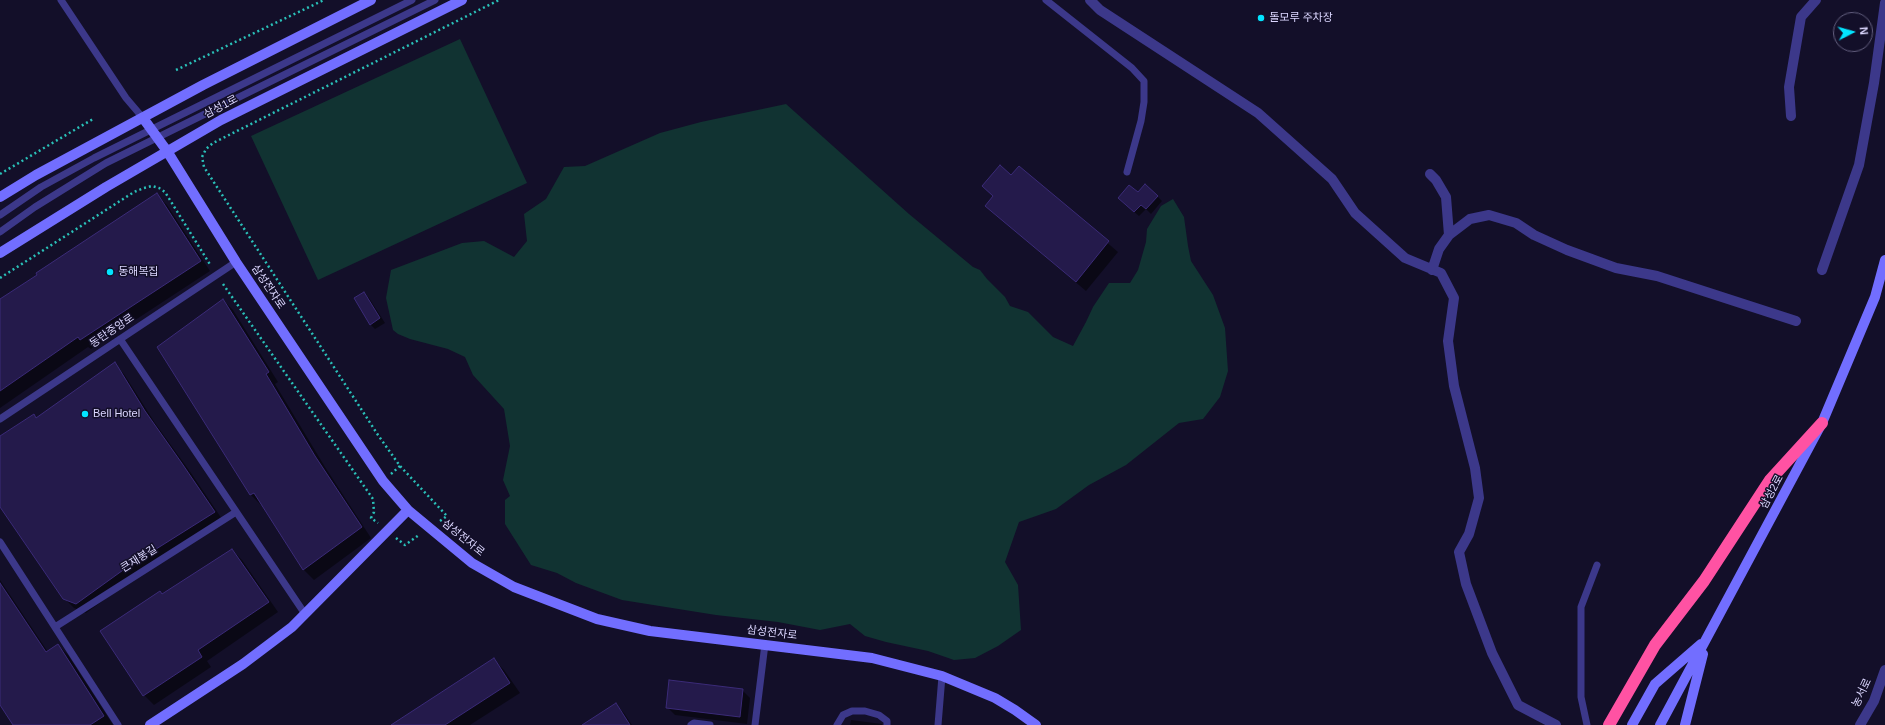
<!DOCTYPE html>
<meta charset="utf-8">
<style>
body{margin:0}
#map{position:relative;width:1885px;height:725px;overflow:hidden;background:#130f29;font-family:Helvetica,sans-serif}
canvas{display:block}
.north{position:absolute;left:1833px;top:12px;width:40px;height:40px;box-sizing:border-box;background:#130f29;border:1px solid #635f7f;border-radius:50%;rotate:84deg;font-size:11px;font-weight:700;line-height:16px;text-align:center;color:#dcd7ff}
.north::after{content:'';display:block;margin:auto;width:14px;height:18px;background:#03e4ff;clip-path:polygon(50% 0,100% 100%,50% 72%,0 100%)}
</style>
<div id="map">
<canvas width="1885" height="725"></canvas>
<div class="north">N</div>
</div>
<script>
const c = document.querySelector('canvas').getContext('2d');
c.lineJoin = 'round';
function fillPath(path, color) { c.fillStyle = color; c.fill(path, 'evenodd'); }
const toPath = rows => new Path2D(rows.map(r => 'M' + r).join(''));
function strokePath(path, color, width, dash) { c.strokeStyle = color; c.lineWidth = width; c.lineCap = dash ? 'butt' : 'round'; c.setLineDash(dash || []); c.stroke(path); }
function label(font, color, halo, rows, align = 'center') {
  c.font = font + ' Helvetica,"Noto Sans KR",sans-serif'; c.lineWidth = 3; c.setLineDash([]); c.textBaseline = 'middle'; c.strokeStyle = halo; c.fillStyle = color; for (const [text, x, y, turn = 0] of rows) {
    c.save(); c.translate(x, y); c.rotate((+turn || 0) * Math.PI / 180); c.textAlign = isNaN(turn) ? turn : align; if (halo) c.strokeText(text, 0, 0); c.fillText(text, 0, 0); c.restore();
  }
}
fillPath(toPath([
 [460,39,527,183,318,280,251,136],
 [786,104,909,214,973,267,980,270,987,279,1005,297,1010,306,1028,312,1053,337,1073,346,1086,322,1093,307,1109,283,1130,283,1138,270,1146,242,1147,229,1161,206,1173,199,1184,217,1188,246,1191,261,1213,295,1225,328,1228,371,1220,397,1203,419,1179,423,1126,465,1089,485,1056,509,1019,522,1005,562,1018,585,1021,630,998,646,975,658,954,660,928,651,886,642,865,636,850,624,820,630,778,622,716,615,622,600,576,583,557,573,531,565,505,524,505,500,510,496,503,480,510,446,504,409,473,375,465,357,448,349,410,339,398,334,393,330,386,298,391,270,462,243,484,241,514,257,527,241,524,214,546,199,564,167,585,166,660,133,701,122]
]), '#113332');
fillPath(toPath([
 [1019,167,1118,252,1086,291,986,206],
 [1138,194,1157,196,1162,201,1151,214,1146,209,1139,216,1124,203],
 [157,195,167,205,210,271,91,349,88,347,0,408,0,300],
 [364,293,369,298,385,323,375,329,370,324],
 [223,300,233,310,278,382,275,384,325,467,371,538,314,580,304,570,262,504,261,505,251,495,158,347],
 [114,364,124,374,155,423,191,473,224,522,154,564,86,613,74,608,64,598,0,505,0,437,34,416,37,418],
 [232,550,242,560,278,612,207,661,211,667,154,705,144,695,162,595],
 [0,580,48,652,58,645,68,655,113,725,14,725,0,704],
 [494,660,504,670,520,693,470,725,393,725],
 [742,690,750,698,747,724,675,715,667,707],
 [615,704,624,713,632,725,584,725],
 [851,720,882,724,882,725,850,725]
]), '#0007');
const building = toPath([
 [1000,165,1011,175,1019,166,1109,241,1076,282,985,206,993,196,982,186,1000,165],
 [1145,184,1158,196,1146,209,1141,205,1134,212,1118,198,1129,185,1138,192,1145,184],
 [157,193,201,261,80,340,78,337,0,391,0,299,37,275,36,273,157,193],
 [364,292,380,318,370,325,354,298,364,292],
 [223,299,269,372,266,374,315,456,362,527,303,570,254,493,250,495,157,347,223,299],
 [115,362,145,411,181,462,215,512,145,556,144,555,76,604,63,599,0,507,0,436,34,414,36,418,115,362],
 [232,549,269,602,198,650,202,657,143,696,100,631,160,591,162,594,232,549],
 [0,583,46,652,58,644,104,716,90,725,13,725,0,705,0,583],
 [494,658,510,683,445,725,391,725,494,658],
 [669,680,743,689,740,717,666,708,669,680],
 [616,703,630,725,582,725,616,703]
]);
fillPath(building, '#241a4b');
strokePath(building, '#3b2b78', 1);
strokePath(toPath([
 [176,70,324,0],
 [0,174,93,119],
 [0,278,134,192,144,188,152,186,159,188,165,192,211,266],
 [223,284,373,499,374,512,371,518,378,523],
 [391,474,400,466],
 [440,521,447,516,400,466,378,435,204,167,202,157,206,149,213,143,499,0],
 [396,538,405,545,419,535]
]), '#2ac0b8', 2.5, [2, 3]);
strokePath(toPath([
 [61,0,126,98,143,118],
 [1046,0,1132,68,1144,81,1144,102,1141,121,1127,172],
 [0,215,41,187,94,158,412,0],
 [0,232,35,207,106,163,435,0],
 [120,339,305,614],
 [0,419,236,262],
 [0,542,118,725],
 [55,627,236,512],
 [691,725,694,723,710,725],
 [755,725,765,644],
 [837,725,843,715,852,711,865,711,879,715,887,721,887,725],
 [938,725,942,676],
 [1587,725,1581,697,1581,607,1597,565]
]), '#3c388a', 7);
strokePath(toPath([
 [1090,0,1100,10,1258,113,1332,179,1355,213,1405,258,1441,273,1454,298,1448,341,1454,386,1475,468,1479,498,1469,534,1459,552,1466,584,1492,653,1518,705,1556,725],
 [1791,116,1789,87,1801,17,1816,0],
 [1430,174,1436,180,1446,197,1449,235],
 [1432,270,1439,249,1449,235,1470,219,1489,215,1516,223,1534,235,1567,250,1616,268,1657,276,1796,321],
 [1822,270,1859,165,1874,83,1885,3],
 [1860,725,1874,701,1885,670]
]), '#3c388a', 10);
strokePath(toPath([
 [143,118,167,151,236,262,383,481,408,510,472,563,514,587,597,619,650,631,872,658,942,676,995,698,1015,710,1036,725],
 [0,197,36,175,203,85,371,0],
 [0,253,106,187,221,120,462,0],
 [150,725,243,664,292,627,408,510],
 [1632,725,1655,684,1701,644],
 [1660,725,1822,423,1875,297,1885,260],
 [1685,725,1703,654]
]), '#726eff', 10);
strokePath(toPath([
 [1609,725,1655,645,1704,581,1770,480,1822,423]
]), '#ff52a3', 12);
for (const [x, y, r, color] of [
 [1261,18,4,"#03e4ff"],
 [110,272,4,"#03e4ff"],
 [85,414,4,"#03e4ff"]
]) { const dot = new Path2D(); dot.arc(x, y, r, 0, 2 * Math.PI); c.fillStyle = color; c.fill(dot); strokePath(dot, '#130f29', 1.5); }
label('11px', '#dcd7ff', '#130f29', [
 ["돌모루 주차장",1269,18],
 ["동해복집",118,272],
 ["Bell Hotel",93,414]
], 'left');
label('11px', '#dcd7ff', '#130f29', [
 ["삼성1로",221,107,-28],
 ["삼성전자로",268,287,56],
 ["동탄중앙로",112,331,-34],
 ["삼성2로",1772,492,-62],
 ["삼성전자로",463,538,39],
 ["큰재봉길",139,559,-32],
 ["삼성전자로",772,633,7],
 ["농서로",1862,693,-65]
]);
</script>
